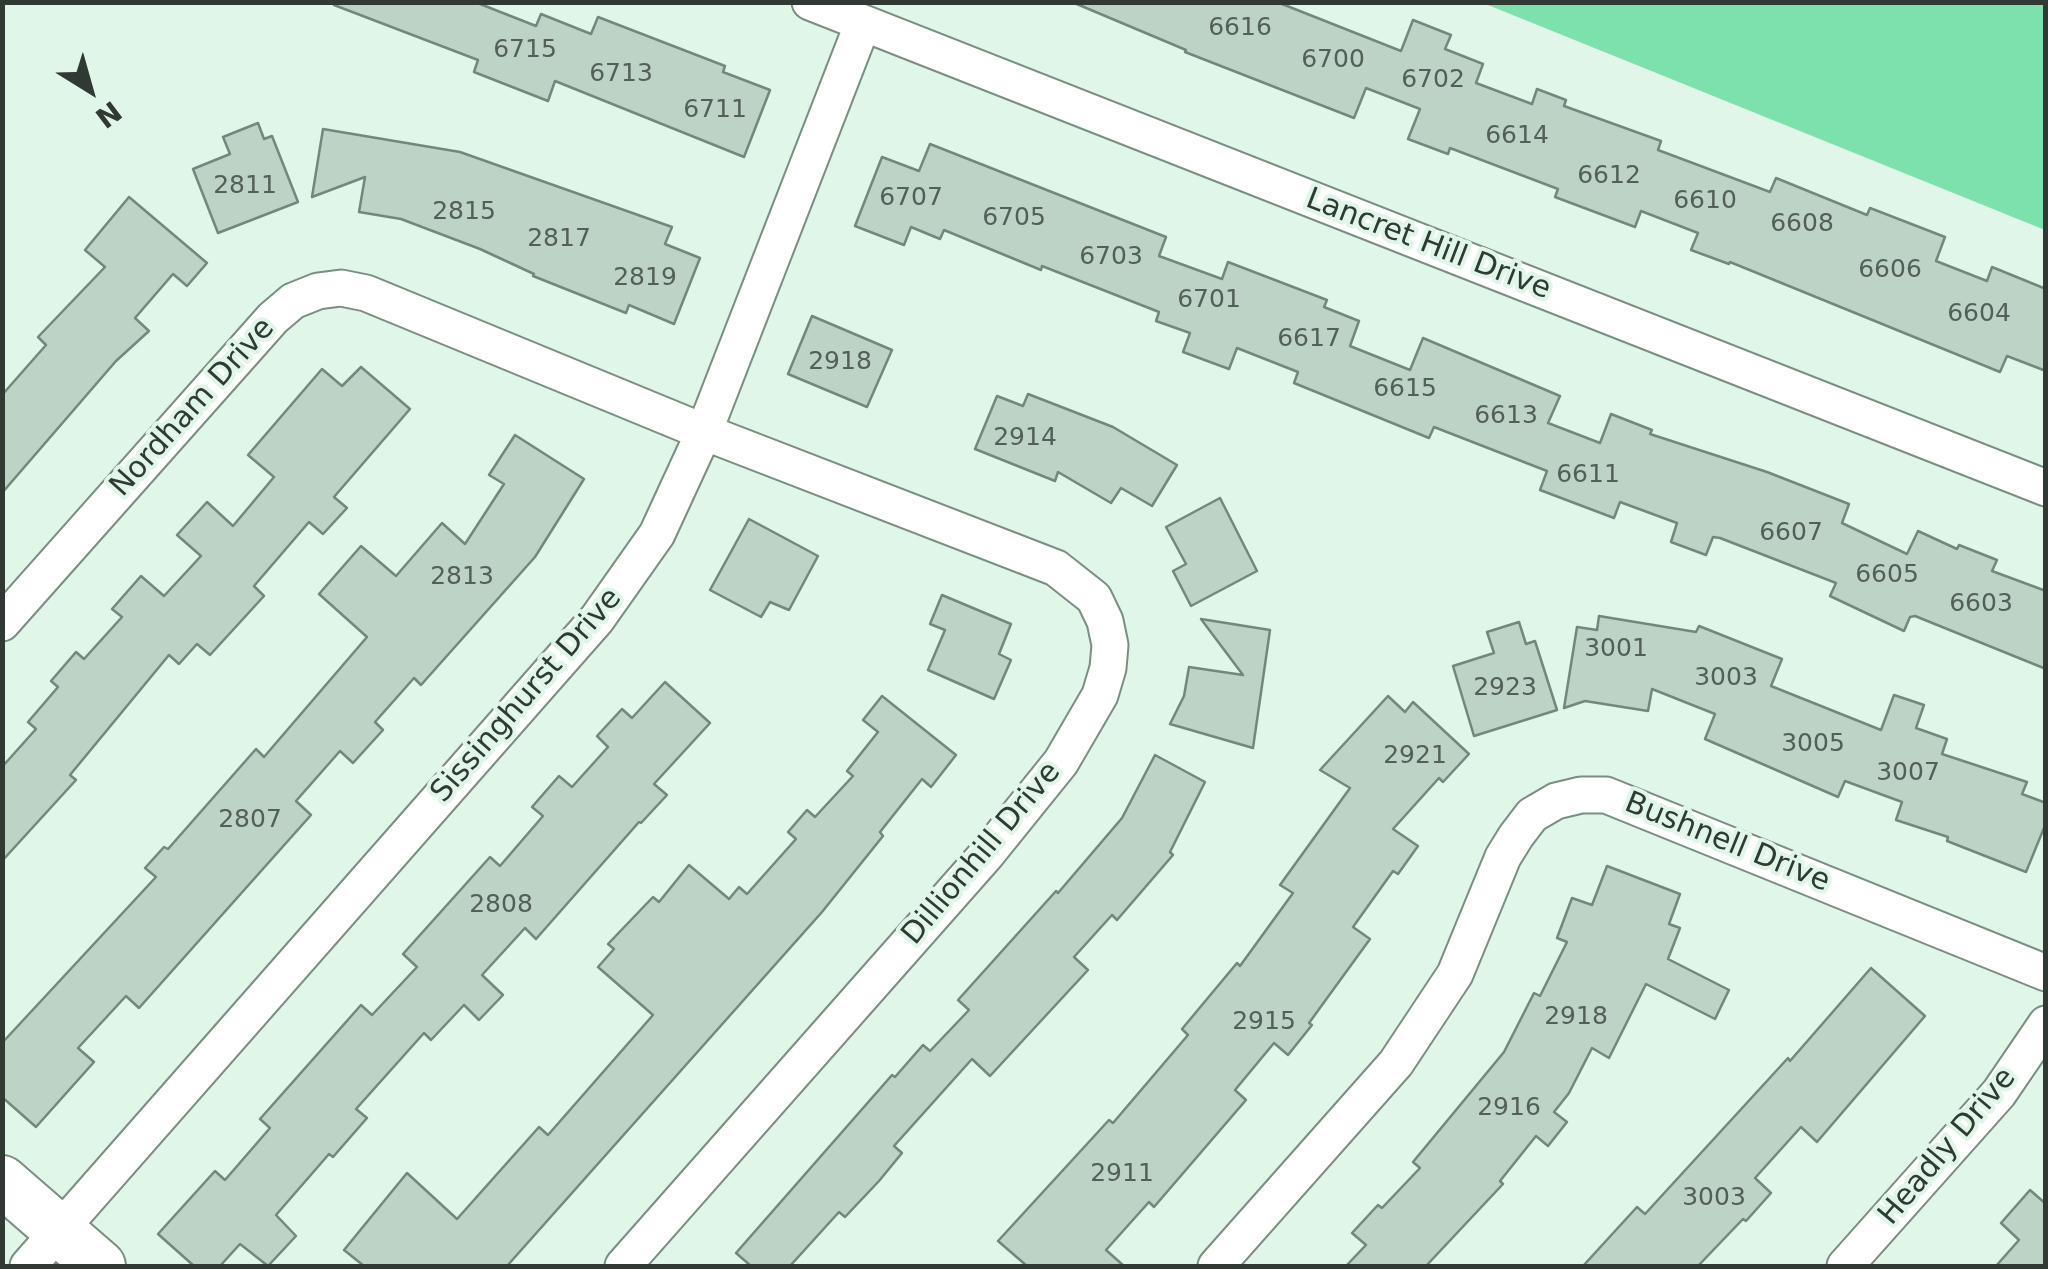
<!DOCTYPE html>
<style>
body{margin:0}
#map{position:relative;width:2048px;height:1269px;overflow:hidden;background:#dff6e8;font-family:"DejaVu Sans",sans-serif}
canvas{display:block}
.frame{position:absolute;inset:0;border:5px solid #303934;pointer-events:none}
.north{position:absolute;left:40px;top:40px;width:100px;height:100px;-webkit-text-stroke:8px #dff6e8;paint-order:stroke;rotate:143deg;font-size:28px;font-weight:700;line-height:40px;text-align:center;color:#303934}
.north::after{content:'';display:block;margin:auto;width:35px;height:45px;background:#303934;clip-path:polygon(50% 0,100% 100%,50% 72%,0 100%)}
</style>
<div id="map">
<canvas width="2048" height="1269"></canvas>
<div class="frame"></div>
<div class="north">N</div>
</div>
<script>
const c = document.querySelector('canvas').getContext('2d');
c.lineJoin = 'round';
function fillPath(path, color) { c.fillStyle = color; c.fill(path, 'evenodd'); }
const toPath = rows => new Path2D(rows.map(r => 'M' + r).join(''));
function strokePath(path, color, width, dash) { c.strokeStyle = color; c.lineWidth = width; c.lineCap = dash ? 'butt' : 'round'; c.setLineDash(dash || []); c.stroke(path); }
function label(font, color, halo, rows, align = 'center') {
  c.font = font + ' "DejaVu Sans",sans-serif'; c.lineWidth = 8; c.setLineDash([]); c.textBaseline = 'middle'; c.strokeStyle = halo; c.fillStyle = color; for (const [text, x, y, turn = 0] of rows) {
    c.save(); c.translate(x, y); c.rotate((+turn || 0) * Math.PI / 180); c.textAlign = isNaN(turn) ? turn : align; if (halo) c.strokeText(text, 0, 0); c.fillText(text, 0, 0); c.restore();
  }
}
fillPath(toPath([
 [1483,3,2045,3,2045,230]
]), '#7ce1ad');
const building = toPath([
 [334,2,475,2,536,26,541,14,591,34,598,17,725,66,723,72,770,90,744,157,555,81,548,101,474,72,478,60,334,5,334,2],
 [1072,2,1277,2,1401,51,1413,20,1451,35,1445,49,1483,64,1476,83,1532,104,1537,89,1566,100,1564,106,1661,141,1658,150,1770,192,1776,178,1867,215,1870,208,1945,237,1936,261,1987,281,1992,267,2046,289,2046,371,2007,356,2000,372,1730,262,1729,264,1691,250,1698,233,1641,211,1635,227,1555,197,1558,189,1450,148,1448,154,1408,139,1420,109,1366,88,1354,118,1185,52,1186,50,1072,2],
 [258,123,264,139,272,136,298,202,218,233,193,169,230,154,223,137,258,123],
 [323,129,460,152,672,227,665,244,700,258,674,324,629,305,626,313,533,276,534,274,480,249,401,219,359,212,365,177,312,197,323,129],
 [930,144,1166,237,1159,256,1222,279,1228,262,1327,300,1324,307,1359,321,1350,346,1410,370,1423,338,1560,396,1548,423,1600,443,1611,414,1652,430,1650,434,1767,472,1849,504,1842,523,1907,554,1918,531,1957,549,1959,545,1997,560,1992,571,2046,591,2046,669,1915,616,1910,617,1904,631,1830,596,1836,583,1720,538,1713,537,1706,555,1671,542,1677,523,1620,502,1614,518,1540,490,1547,471,1434,427,1429,438,1294,383,1298,372,1237,348,1229,369,1183,352,1190,333,1156,321,1159,312,1042,266,1041,270,944,230,940,239,911,227,904,245,855,226,882,157,919,171,930,144],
 [129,197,207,263,187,286,173,274,135,318,149,331,116,361,2,493,2,395,46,345,38,337,105,267,85,250,129,197],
 [812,316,892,350,867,407,788,374,812,316],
 [361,367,410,409,334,497,347,508,323,534,309,522,254,586,264,596,210,655,197,644,179,664,169,655,70,775,76,780,2,861,2,767,36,729,28,722,58,687,51,681,76,652,84,659,122,617,112,609,141,576,164,596,201,556,177,535,207,502,233,526,274,477,248,455,322,369,342,386,361,367],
 [1028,394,1113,427,1177,465,1152,506,1121,488,1111,503,1058,472,1055,481,975,449,997,396,1023,406,1028,394],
 [515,435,584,479,535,557,421,685,414,678,375,722,383,730,353,763,340,751,296,801,311,815,139,1008,126,996,78,1048,94,1062,36,1127,2,1097,2,1043,156,877,145,868,164,847,168,849,256,749,264,757,367,637,319,594,361,546,396,576,442,523,465,544,504,484,489,475,515,435],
 [1220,498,1257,571,1191,606,1173,571,1186,564,1166,527,1220,498],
 [749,519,818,556,789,610,770,602,761,617,710,590,749,519],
 [942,595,1011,624,999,654,1011,660,994,699,928,670,945,630,930,624,942,595],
 [1599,616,1696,632,1699,626,1782,659,1771,686,1881,730,1894,695,1924,705,1916,728,1947,739,1942,754,2027,782,2022,794,2046,803,2046,823,2026,872,1947,841,1948,837,1896,820,1902,802,1845,781,1838,797,1705,739,1715,714,1652,689,1648,711,1585,701,1564,708,1577,627,1597,630,1599,616],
 [1201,619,1270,630,1253,748,1170,724,1184,696,1189,667,1243,675,1201,619],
 [1519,622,1526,644,1535,641,1557,710,1474,736,1453,666,1494,653,1487,632,1519,622],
 [665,682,710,723,654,784,667,795,641,823,639,822,536,939,525,928,482,975,503,995,479,1020,464,1005,431,1040,424,1033,356,1109,367,1118,333,1157,329,1154,276,1215,296,1236,268,1266,240,1244,220,1266,194,1266,158,1234,215,1171,225,1180,270,1128,260,1119,361,1005,372,1015,417,967,403,954,490,857,500,866,543,816,532,807,559,776,572,787,608,747,597,736,622,709,632,718,665,682],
 [882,696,956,755,931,787,922,779,880,832,883,836,822,912,507,1266,364,1266,344,1250,407,1173,457,1219,539,1127,548,1135,653,1015,598,967,614,949,608,944,653,897,659,902,689,865,729,899,739,887,747,894,796,839,788,832,807,810,815,817,853,776,847,771,878,732,863,720,882,696],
 [1388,696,1405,712,1413,702,1469,754,1443,782,1439,778,1393,829,1418,846,1398,874,1393,871,1353,927,1370,939,1309,1023,1312,1025,1288,1055,1274,1043,1235,1090,1246,1100,1154,1207,1149,1202,1106,1250,1124,1266,1027,1266,998,1241,1109,1120,1113,1123,1188,1035,1182,1029,1237,963,1240,966,1293,893,1280,885,1350,788,1320,770,1388,696],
 [1155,755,1205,782,1170,852,1173,855,1117,920,1112,915,1074,957,1088,970,990,1076,972,1059,894,1146,902,1153,879,1181,845,1217,839,1212,790,1266,751,1266,736,1253,892,1075,895,1077,923,1045,930,1051,969,1010,958,1000,1056,891,1058,893,1122,818,1155,755],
 [1607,866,1680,894,1669,924,1680,928,1668,959,1729,990,1715,1019,1646,984,1609,1058,1592,1048,1569,1093,1554,1112,1567,1122,1548,1146,1536,1136,1500,1181,1503,1184,1426,1266,1346,1266,1366,1245,1352,1233,1378,1205,1382,1208,1420,1168,1413,1162,1504,1052,1534,993,1540,996,1567,942,1557,938,1572,898,1592,905,1607,866],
 [1871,968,1925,1016,1817,1142,1801,1127,1755,1178,1771,1193,1746,1221,1743,1219,1698,1266,1583,1266,1637,1207,1645,1214,1788,1058,1790,1061,1871,968],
 [2030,1190,2046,1204,2046,1266,1996,1266,2019,1240,2001,1223,2030,1190]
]);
fillPath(building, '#bdd3c6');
strokePath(building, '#73887c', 2.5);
const street = toPath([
 [810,2,2046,488],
 [2,623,273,318,293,301,318,291,341,288,366,293,704,432,1056,568,1094,598,1105,621,1110,645,1108,668,1100,695,1061,762,986,855,623,1266],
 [28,1266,597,619,657,534,704,432,863,23],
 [1216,1266,1396,1063,1455,974,1503,857,1516,836,1532,815,1556,801,1581,795,1606,795,2046,973],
 [1845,1266,1999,1093,2046,1024]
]);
const secondary = toPath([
 [2,1181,100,1266]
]);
strokePath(street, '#7a8e82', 39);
strokePath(secondary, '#7a8e82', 54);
strokePath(toPath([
 [1975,2,1990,2]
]), '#a4b6ab', 6, [5, 5]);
strokePath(street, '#fff', 35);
strokePath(secondary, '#fff', 50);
label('25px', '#536058', null, [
 ["6616",1240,28],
 ["6715",525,50],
 ["6700",1333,60],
 ["6713",621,74],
 ["6702",1433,80],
 ["6711",715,110],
 ["6614",1517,136],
 ["6612",1609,176],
 ["2811",245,186],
 ["6707",911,198],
 ["6610",1705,201],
 ["2815",464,212],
 ["6705",1014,218],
 ["6608",1802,224],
 ["2817",559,239],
 ["6703",1111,257],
 ["6606",1890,270],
 ["2819",645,278],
 ["6701",1209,300],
 ["6604",1979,314],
 ["6617",1309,339],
 ["2918",840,362],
 ["6615",1405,389],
 ["6613",1506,416],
 ["2914",1025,438],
 ["6611",1588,475],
 ["6607",1791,533],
 ["6605",1887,575],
 ["2813",462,577],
 ["6603",1981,604],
 ["3001",1616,649],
 ["3003",1726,678],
 ["2923",1505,688],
 ["3005",1813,744],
 ["2921",1415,756],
 ["3007",1908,773],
 ["2807",250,820],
 ["2808",501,905],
 ["2918",1576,1017],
 ["2915",1264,1022],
 ["2916",1509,1108],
 ["2911",1122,1174],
 ["3003",1714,1198]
]);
label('30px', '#303934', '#dff6e8', [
 ["Lancret Hill Drive",1428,245,21],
 ["Nordham Drive",193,408,-48],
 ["Sissinghurst Drive",527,696,-49],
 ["Bushnell Drive",1727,843,22],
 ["Dillionhill Drive",982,854,-50],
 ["Headly Drive",1948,1147,-50]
]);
</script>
